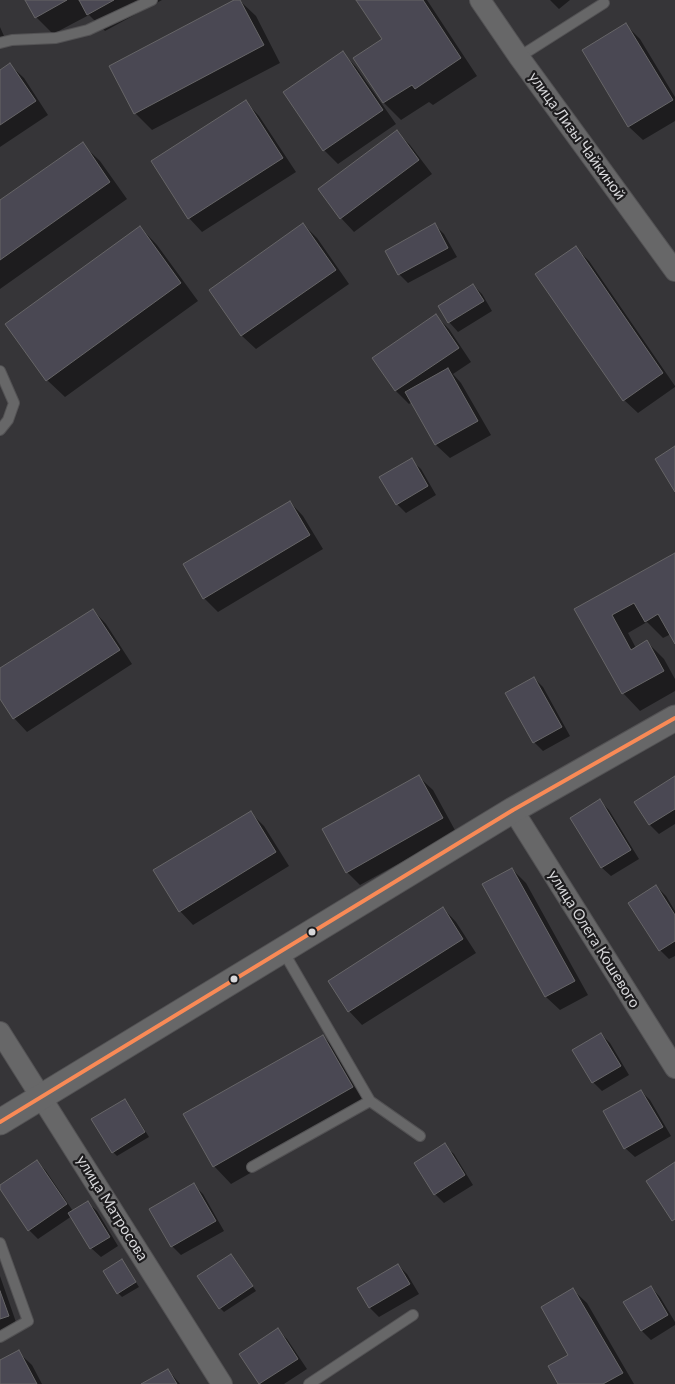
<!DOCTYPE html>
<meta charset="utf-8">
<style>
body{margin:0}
canvas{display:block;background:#363538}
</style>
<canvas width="675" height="1384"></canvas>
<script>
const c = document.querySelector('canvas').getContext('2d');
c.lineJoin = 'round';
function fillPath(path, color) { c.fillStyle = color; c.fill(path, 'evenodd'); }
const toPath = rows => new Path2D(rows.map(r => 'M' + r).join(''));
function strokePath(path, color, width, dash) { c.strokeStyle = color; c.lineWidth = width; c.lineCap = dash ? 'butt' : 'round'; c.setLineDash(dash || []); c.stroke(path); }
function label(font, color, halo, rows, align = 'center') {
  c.font = font + ' Lato,sans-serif'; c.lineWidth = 4.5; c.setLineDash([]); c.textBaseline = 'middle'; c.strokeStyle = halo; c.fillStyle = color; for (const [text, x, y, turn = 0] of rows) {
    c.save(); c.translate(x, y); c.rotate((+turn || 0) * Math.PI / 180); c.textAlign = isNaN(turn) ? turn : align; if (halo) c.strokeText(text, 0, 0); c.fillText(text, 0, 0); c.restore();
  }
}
fillPath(toPath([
 [27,0,162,0,105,31,89,15,53,34,36,17],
 [237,0,239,0,256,16,280,63,152,130,135,113],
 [358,0,427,0,477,76,433,105,429,102,401,120,384,103,355,59,384,40],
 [550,0,570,0,559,9],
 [626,25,640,39,675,97,675,121,643,140,629,127,583,51],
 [0,27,8,45,0,48],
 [343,53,356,67,396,124,338,164,324,150],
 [10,65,24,78,48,115,0,147,0,71],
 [246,102,259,116,296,172,202,232,189,218],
 [397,132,410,145,432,174,354,232,341,218],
 [82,144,100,161,127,199,0,289,0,202],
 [303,224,317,238,349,284,256,349,242,336,210,290],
 [435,225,444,234,457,257,408,283,399,274],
 [140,227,157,245,198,301,65,397,47,380],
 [576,248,589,261,675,386,675,387,638,413,624,400],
 [473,285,482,294,492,311,458,332,449,322,439,306],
 [436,316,449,329,471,362,453,374,461,383,491,435,450,458,436,445,412,402,409,404,396,391,374,358],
 [411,460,421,469,436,495,406,513,397,504],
 [290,502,303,516,323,549,218,612,204,598],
 [675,554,675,641,671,634,663,638,647,622,628,633,636,648,647,642,664,659,675,679,675,691,640,711,623,693,576,609],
 [93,610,106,624,132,664,27,732,14,718,0,697,0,670],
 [534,678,543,687,570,736,543,751,534,742],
 [419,777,433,790,456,832,360,885,347,872],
 [675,778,675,824,659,834,650,825],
 [600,801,609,810,639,859,611,876,601,867],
 [250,812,264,826,289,866,193,925,180,911],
 [512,869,526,883,588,995,560,1010,546,997,484,885],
 [656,886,666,896,675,911,675,956,669,959,660,950],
 [443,908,456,922,476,953,362,1025,349,1011],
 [601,1034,610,1043,629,1075,602,1091,593,1082],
 [323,1036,340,1054,370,1105,231,1184,214,1166],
 [641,1091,650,1100,671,1136,635,1157,625,1148],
 [125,1100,129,1105,149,1137,117,1156,113,1152],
 [444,1145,454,1154,473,1185,444,1203,435,1194],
 [37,1161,46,1171,73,1211,87,1202,97,1211,118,1246,101,1257,91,1248,72,1216,38,1239,29,1230,0,1186],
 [194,1185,203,1194,224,1231,181,1255,172,1246],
 [231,1255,256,1291,224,1312,220,1308],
 [122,1261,139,1287,122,1297,118,1293],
 [398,1265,407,1274,419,1294,379,1317,370,1308],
 [0,1276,17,1325,0,1331],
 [651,1287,660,1297,675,1322,675,1325,651,1340,642,1331,625,1303],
 [573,1290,587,1303,634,1384,560,1384,570,1356],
 [278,1330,287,1339,307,1369,284,1384,261,1384,241,1354],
 [18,1352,32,1365,42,1384,0,1384,0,1362],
 [168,1370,180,1384,144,1384]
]), '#0007');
const building = toPath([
 [25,0,67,0,35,18,25,0],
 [79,0,114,0,87,15,79,0],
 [234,0,240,0,264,45,134,114,109,66,234,0],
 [356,0,423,0,461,58,415,89,412,85,383,103,353,58,382,39,356,0],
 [626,23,673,100,628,127,582,50,626,23],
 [343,51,383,110,323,151,283,92,343,51],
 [10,63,36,101,0,125,0,70,10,63],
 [246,100,283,158,188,219,151,161,246,100],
 [397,130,419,160,340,219,318,189,397,130],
 [83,142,110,182,0,260,0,200,83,142],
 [303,223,336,270,241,336,209,290,303,223],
 [435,223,448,248,398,275,385,251,435,223],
 [140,226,181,283,46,381,5,324,140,226],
 [576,246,663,373,623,401,535,274,576,246],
 [473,284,484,301,448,323,438,306,473,284],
 [436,314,459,348,395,391,372,358,436,314],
 [448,368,478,421,435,445,405,392,448,368],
 [675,446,675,492,655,459,675,446],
 [412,458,428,486,396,505,379,477,412,458],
 [290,501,310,535,203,599,183,564,290,501],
 [675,553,675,644,658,614,645,622,634,603,612,615,631,650,647,640,664,671,622,694,574,609,675,553],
 [93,609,120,650,13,719,0,699,0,668,93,609],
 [534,677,562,727,533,743,505,693,534,677],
 [419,775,443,818,346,873,322,829,419,775],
 [675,776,675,809,649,825,634,802,675,776],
 [600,799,631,850,601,868,570,818,600,799],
 [251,811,276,852,179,912,153,870,251,811],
 [512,868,575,981,545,997,482,884,512,868],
 [656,885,675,915,675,941,659,951,628,903,656,885],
 [443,907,463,939,348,1012,328,981,443,907],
 [601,1033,621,1066,592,1083,572,1050,601,1033],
 [323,1035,353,1087,213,1167,183,1114,323,1035],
 [641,1090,663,1127,624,1149,603,1111,641,1090],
 [125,1099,145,1132,112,1153,91,1119,125,1099],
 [445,1143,465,1175,434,1195,414,1163,445,1143],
 [37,1160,67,1204,28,1231,0,1189,0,1185,37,1160],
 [675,1162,675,1219,672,1221,646,1181,675,1162],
 [194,1183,216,1221,171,1247,149,1209,194,1183],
 [88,1201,110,1237,90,1249,68,1213,88,1201],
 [231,1254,253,1286,219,1309,197,1276,231,1254],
 [122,1259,136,1282,117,1294,103,1271,122,1259],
 [398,1264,410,1284,369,1308,357,1288,398,1264],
 [651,1286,668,1315,641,1331,623,1302,651,1286],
 [573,1288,623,1373,603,1384,558,1384,548,1366,568,1355,541,1307,573,1288],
 [0,1291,9,1316,0,1319,0,1291],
 [278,1328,298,1359,259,1384,239,1354,278,1328],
 [19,1350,37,1384,0,1384,0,1360,19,1350],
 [168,1369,177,1384,141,1384,168,1369]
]);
fillPath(building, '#4a4853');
strokePath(building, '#666567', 1);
const service = toPath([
 [0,43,12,40,56,38,88,30,152,0],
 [519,57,604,3],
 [0,371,14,403,8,420,0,430],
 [283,951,370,1101,420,1136],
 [252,1167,370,1101],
 [0,1243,28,1321,0,1337],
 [309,1384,413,1315]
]);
const minor = toPath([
 [480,0,519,57,675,271],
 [513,810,675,1068],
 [0,1032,222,1384]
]);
const tertiary = toPath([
 [0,1122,513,810,675,718]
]);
strokePath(service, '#535254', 12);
strokePath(minor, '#535254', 22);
strokePath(tertiary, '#535254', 27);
strokePath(service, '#676768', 10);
strokePath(minor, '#676768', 20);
strokePath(tertiary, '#676768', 25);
strokePath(toPath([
 [0,1122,513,810,675,718]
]), '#f98a56', 4);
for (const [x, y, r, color] of [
 [312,932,4.5,"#d7d7da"],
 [234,979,4.5,"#d7d7da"]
]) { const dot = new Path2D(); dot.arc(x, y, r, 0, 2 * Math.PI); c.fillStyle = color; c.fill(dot); strokePath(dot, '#1d1c1e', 2); }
label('15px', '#d7d7da', '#1d1c1e', [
 ["улица Лизы Чайкиной",577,136,54],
 ["улица Олега Кошевого",594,939,58],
 ["улица Матросова",112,1208,58]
]);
</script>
